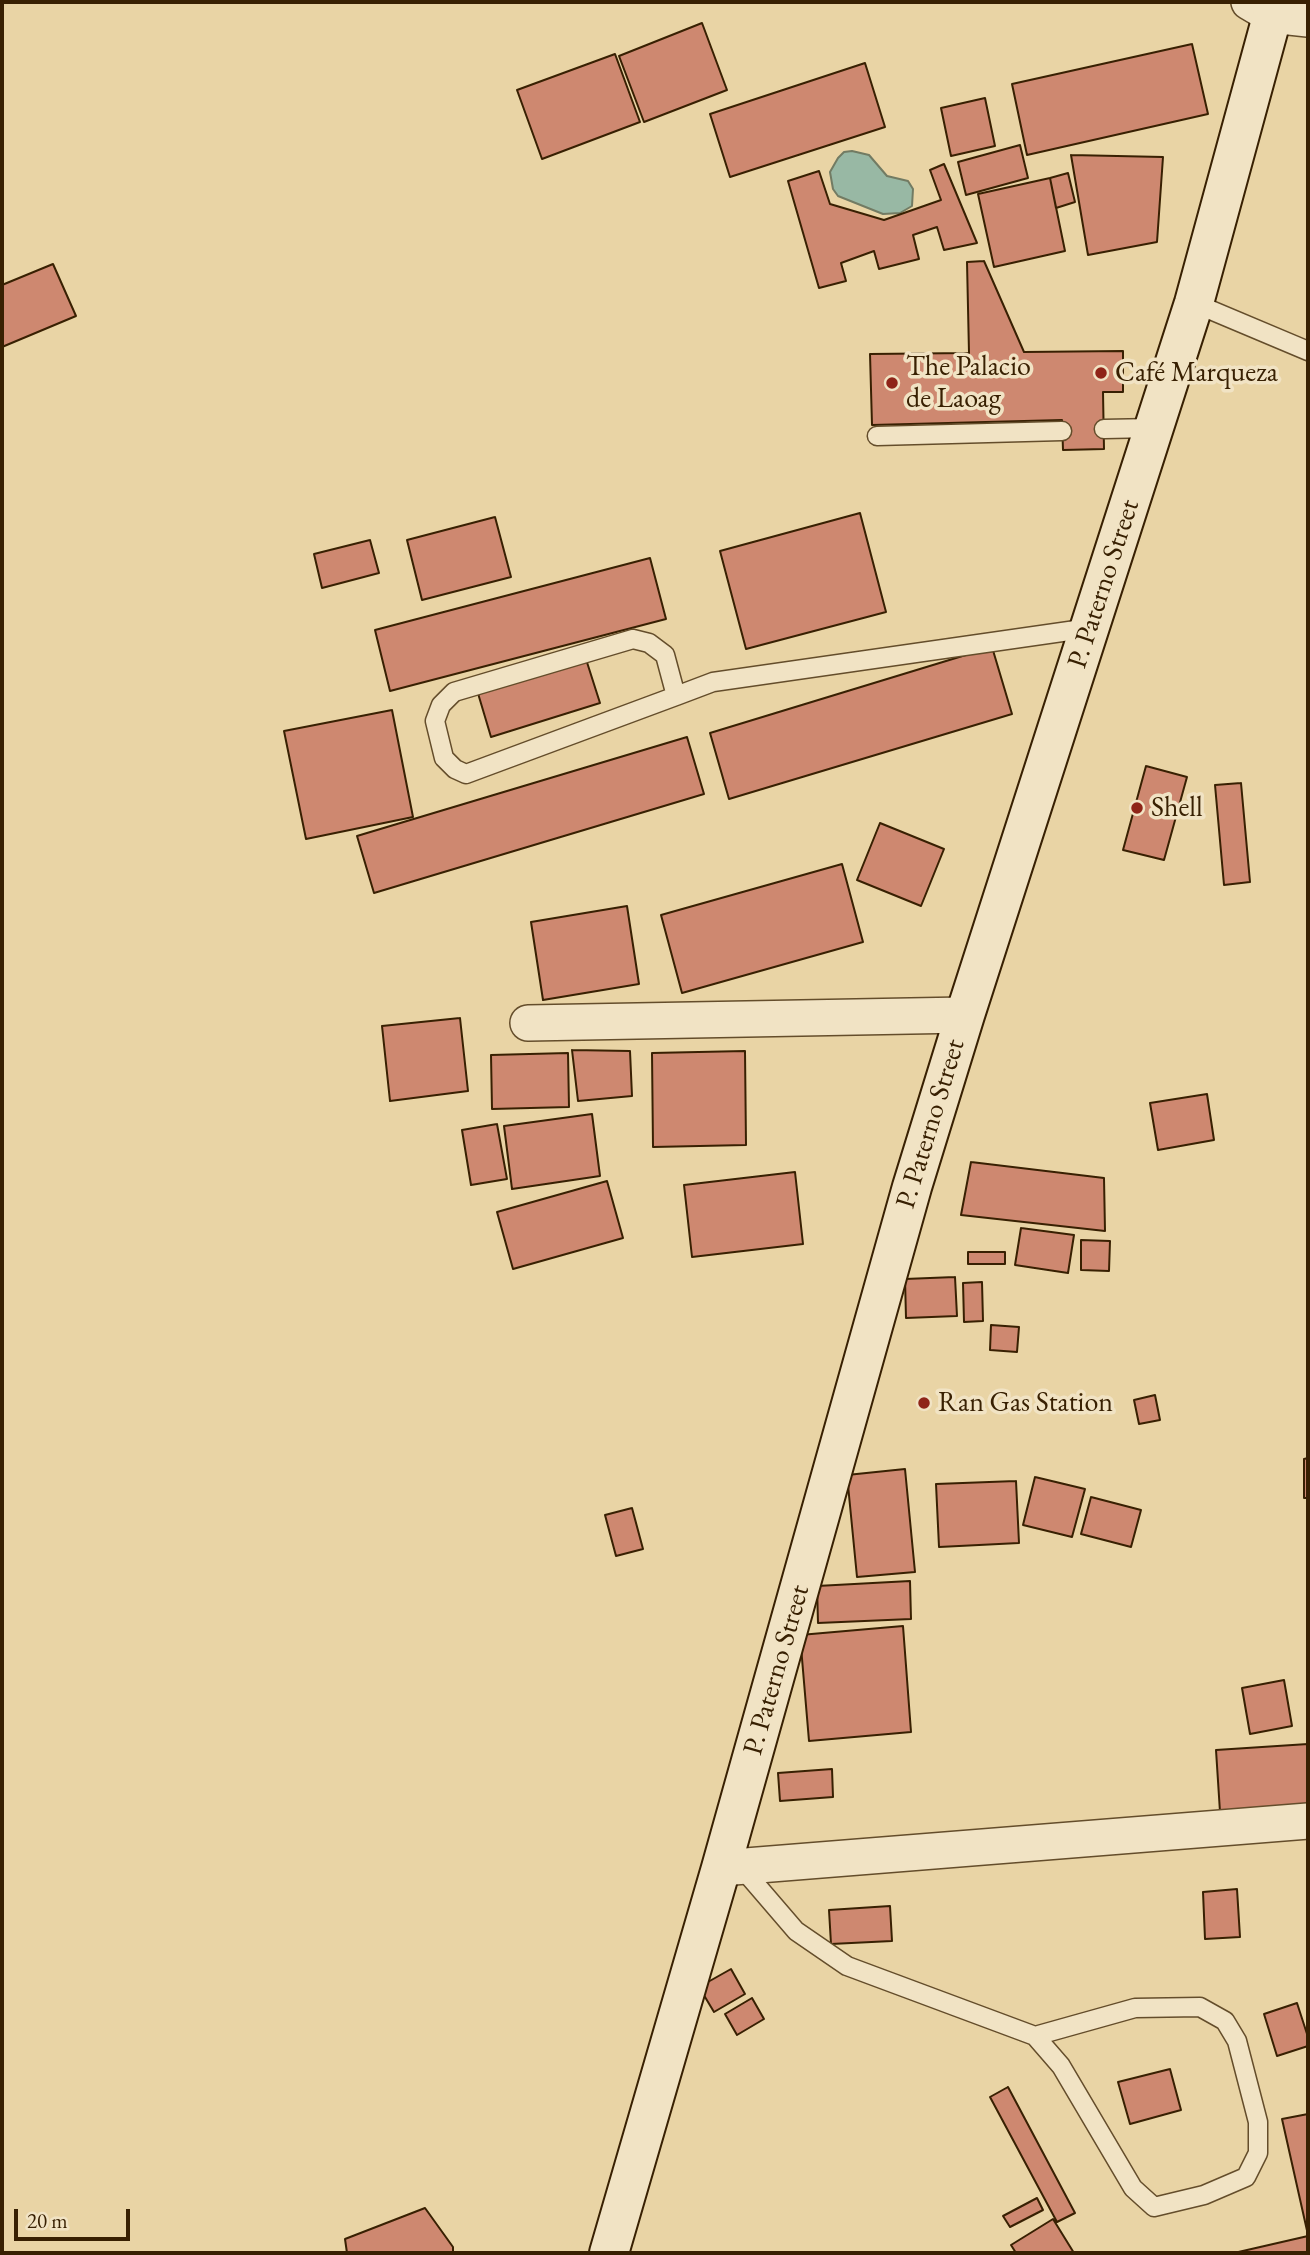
<!DOCTYPE html>
<meta charset="utf-8">
<style>
body{margin:0}
#map{position:relative;width:1310px;height:2255px;overflow:hidden;background:#e9d4a5;font-family:"EB Garamond",serif}
canvas{display:block}
.frame{position:absolute;inset:0;border:4px solid #382002;pointer-events:none}
.scale{position:absolute;left:14px;top:2209px;width:116px;height:32px;box-sizing:border-box;border:4px solid #382002;border-top:0;padding-left:9px;font-size:21px;line-height:24px;white-space:nowrap;color:#382002;-webkit-text-stroke:5px #f1e3c4;paint-order:stroke}
</style>
<div id="map">
<canvas width="1310" height="2255"></canvas>
<div class="frame"></div>
<div class="scale">20 m</div>
</div>
<script>
const c = document.querySelector('canvas').getContext('2d');
c.lineJoin = 'round';
function fillPath(path, color) { c.fillStyle = color; c.fill(path, 'evenodd'); }
const toPath = rows => new Path2D(rows.map(r => 'M' + r).join(''));
function strokePath(path, color, width, dash) { c.strokeStyle = color; c.lineWidth = width; c.lineCap = dash ? 'butt' : 'round'; c.setLineDash(dash || []); c.stroke(path); }
function label(font, color, halo, rows, align = 'center') {
  c.font = font + ' "EB Garamond",serif'; c.lineWidth = 7; c.setLineDash([]); c.textBaseline = 'middle'; c.strokeStyle = halo; c.fillStyle = color; for (const [text, x, y, turn = 0] of rows) {
    c.save(); c.translate(x, y); c.rotate((+turn || 0) * Math.PI / 180); c.textAlign = isNaN(turn) ? turn : align; if (halo) c.strokeText(text, 0, 0); c.fillText(text, 0, 0); c.restore();
  }
}
const water = toPath([
 [852,151,869,155,887,176,908,181,913,189,912,206,900,213,883,214,838,196,833,189,830,172,838,158,844,152,852,151]
]);
fillPath(water, '#98b8a4');
strokePath(water, '#727b63', 2);
const building = toPath([
 [702,23,727,90,644,122,619,56,702,23],
 [1192,44,1208,114,1027,155,1012,84,1192,44],
 [615,54,640,122,542,159,517,90,615,54],
 [865,63,885,127,730,177,710,114,865,63],
 [985,98,995,146,951,156,941,108,985,98],
 [1020,145,1028,178,966,195,958,162,1020,145],
 [1071,155,1163,157,1157,242,1088,255,1071,155],
 [944,164,977,243,944,250,937,227,913,235,919,259,879,269,874,251,841,263,846,281,819,288,788,181,819,171,830,204,884,220,941,200,930,170,944,164],
 [1068,173,1075,202,1056,208,1050,178,1068,173],
 [1050,178,1065,251,994,267,978,194,1050,178],
 [984,261,1024,352,1123,351,1123,392,1103,392,1104,449,1063,450,1062,420,872,425,870,354,969,353,967,262,984,261],
 [53,264,76,316,2,347,2,285,53,264],
 [860,513,886,612,746,649,720,551,860,513],
 [495,517,511,577,422,600,407,540,495,517],
 [370,540,379,573,322,588,314,554,370,540],
 [650,558,666,619,390,691,375,630,650,558],
 [992,647,1012,714,729,799,710,733,992,647],
 [585,656,600,703,491,737,477,690,585,656],
 [392,710,413,817,306,839,284,731,392,710],
 [687,737,704,794,374,893,357,836,687,737],
 [1146,766,1187,777,1164,860,1123,850,1146,766],
 [1241,783,1250,882,1224,885,1215,785,1241,783],
 [880,823,944,849,921,906,857,880,880,823],
 [842,864,863,942,682,993,661,915,842,864],
 [627,906,639,984,543,1000,531,922,627,906],
 [460,1018,468,1091,390,1101,382,1026,460,1018],
 [572,1050,630,1051,632,1096,578,1101,572,1050],
 [745,1051,746,1145,653,1147,652,1053,745,1051],
 [568,1053,569,1107,492,1109,491,1055,568,1053],
 [1207,1094,1214,1140,1158,1150,1150,1103,1207,1094],
 [592,1114,600,1176,512,1189,504,1126,592,1114],
 [497,1124,507,1179,471,1185,462,1130,497,1124],
 [971,1162,1104,1178,1105,1231,961,1215,971,1162],
 [795,1172,803,1244,692,1257,684,1185,795,1172],
 [607,1181,623,1238,513,1269,497,1212,607,1181],
 [1021,1228,1074,1235,1068,1273,1015,1265,1021,1228],
 [1081,1240,1110,1241,1109,1271,1081,1270,1081,1240],
 [968,1252,1005,1252,1005,1264,968,1264,968,1252],
 [955,1277,957,1316,906,1318,905,1279,955,1277],
 [982,1282,983,1321,964,1322,963,1283,982,1282],
 [991,1325,1019,1327,1017,1352,990,1350,991,1325],
 [1155,1395,1160,1420,1139,1424,1134,1400,1155,1395],
 [1308,1458,1308,1498,1304,1498,1304,1459,1308,1458],
 [905,1469,915,1572,857,1577,847,1475,905,1469],
 [1035,1477,1085,1489,1072,1537,1023,1525,1035,1477],
 [1016,1481,1019,1543,939,1547,936,1484,1016,1481],
 [1091,1497,1141,1510,1131,1547,1081,1534,1091,1497],
 [632,1508,643,1549,616,1556,605,1515,632,1508],
 [910,1581,911,1619,818,1623,817,1586,910,1581],
 [903,1626,911,1732,809,1741,800,1635,903,1626],
 [1284,1680,1292,1726,1250,1734,1242,1688,1284,1680],
 [1308,1744,1308,1806,1220,1812,1216,1750,1308,1744],
 [832,1769,833,1797,780,1801,778,1773,832,1769],
 [1237,1889,1240,1937,1205,1939,1203,1892,1237,1889],
 [890,1906,892,1941,831,1944,829,1910,890,1906],
 [731,1969,745,1994,714,2012,699,1987,731,1969],
 [752,1998,764,2019,737,2035,725,2014,752,1998],
 [1297,2003,1308,2037,1308,2046,1277,2056,1264,2014,1297,2003],
 [1170,2069,1181,2110,1130,2124,1118,2082,1170,2069],
 [1008,2087,1075,2213,1057,2222,990,2097,1008,2087],
 [1308,2114,1308,2235,1282,2119,1308,2114],
 [1037,2198,1043,2210,1010,2227,1003,2216,1037,2198],
 [425,2208,453,2247,453,2253,347,2253,345,2239,425,2208],
 [1053,2219,1074,2253,1016,2253,1011,2245,1053,2219],
 [1308,2236,1308,2253,1234,2253,1308,2236]
]);
fillPath(building, '#ce8870');
strokePath(building, '#382002', 2);
const lane = toPath([
 [1194,303,1308,351],
 [1104,429,1154,428],
 [877,436,1062,431],
 [633,639,649,643,665,655,676,696,466,774,455,769,444,758,435,721,441,705,454,692,633,639],
 [676,696,713,682,1090,628],
 [741,1867,796,1931,847,1966,1035,2036,1061,2066,1133,2188,1154,2207,1204,2195,1246,2177,1258,2153,1258,2122,1237,2041,1225,2021,1200,2007,1135,2008,1035,2036]
]);
const street = toPath([
 [1249,2,1271,15,1308,19],
 [528,1023,965,1015],
 [721,1868,1308,1821]
]);
const secondary = toPath([
 [609,2253,721,1868,912,1187,965,1015,1194,303,1276,2]
]);
strokePath(lane, '#644d2b', 21);
strokePath(street, '#644d2b', 38);
strokePath(secondary, '#382002', 42);
strokePath(lane, '#f1e3c4', 18);
strokePath(street, '#f1e3c4', 35);
strokePath(secondary, '#f1e3c4', 38);
for (const [x, y, r, color] of [
 [1101,373,7,"#8f2418"],
 [892,383,7,"#8f2418"],
 [1137,808,7,"#8f2418"],
 [924,1403,7,"#8f2418"]
]) { const dot = new Path2D(); dot.arc(x, y, r, 0, 2 * Math.PI); c.fillStyle = color; c.fill(dot); strokePath(dot, '#f1e3c4', 2.5); }
label('28px', '#382002', '#f1e3c4', [
 ["The Palacio",906,367],
 ["de Laoag",906,399],
 ["Café Marqueza",1115,373],
 ["Shell",1151,808],
 ["Ran Gas Station",938,1403]
], 'left');
label('28px', '#382002', '#f1e3c4', [
 ["P. Paterno Street",1104,584,-72],
 ["P. Paterno Street",931,1124,-73],
 ["P. Paterno Street",777,1670,-74]
]);
</script>
